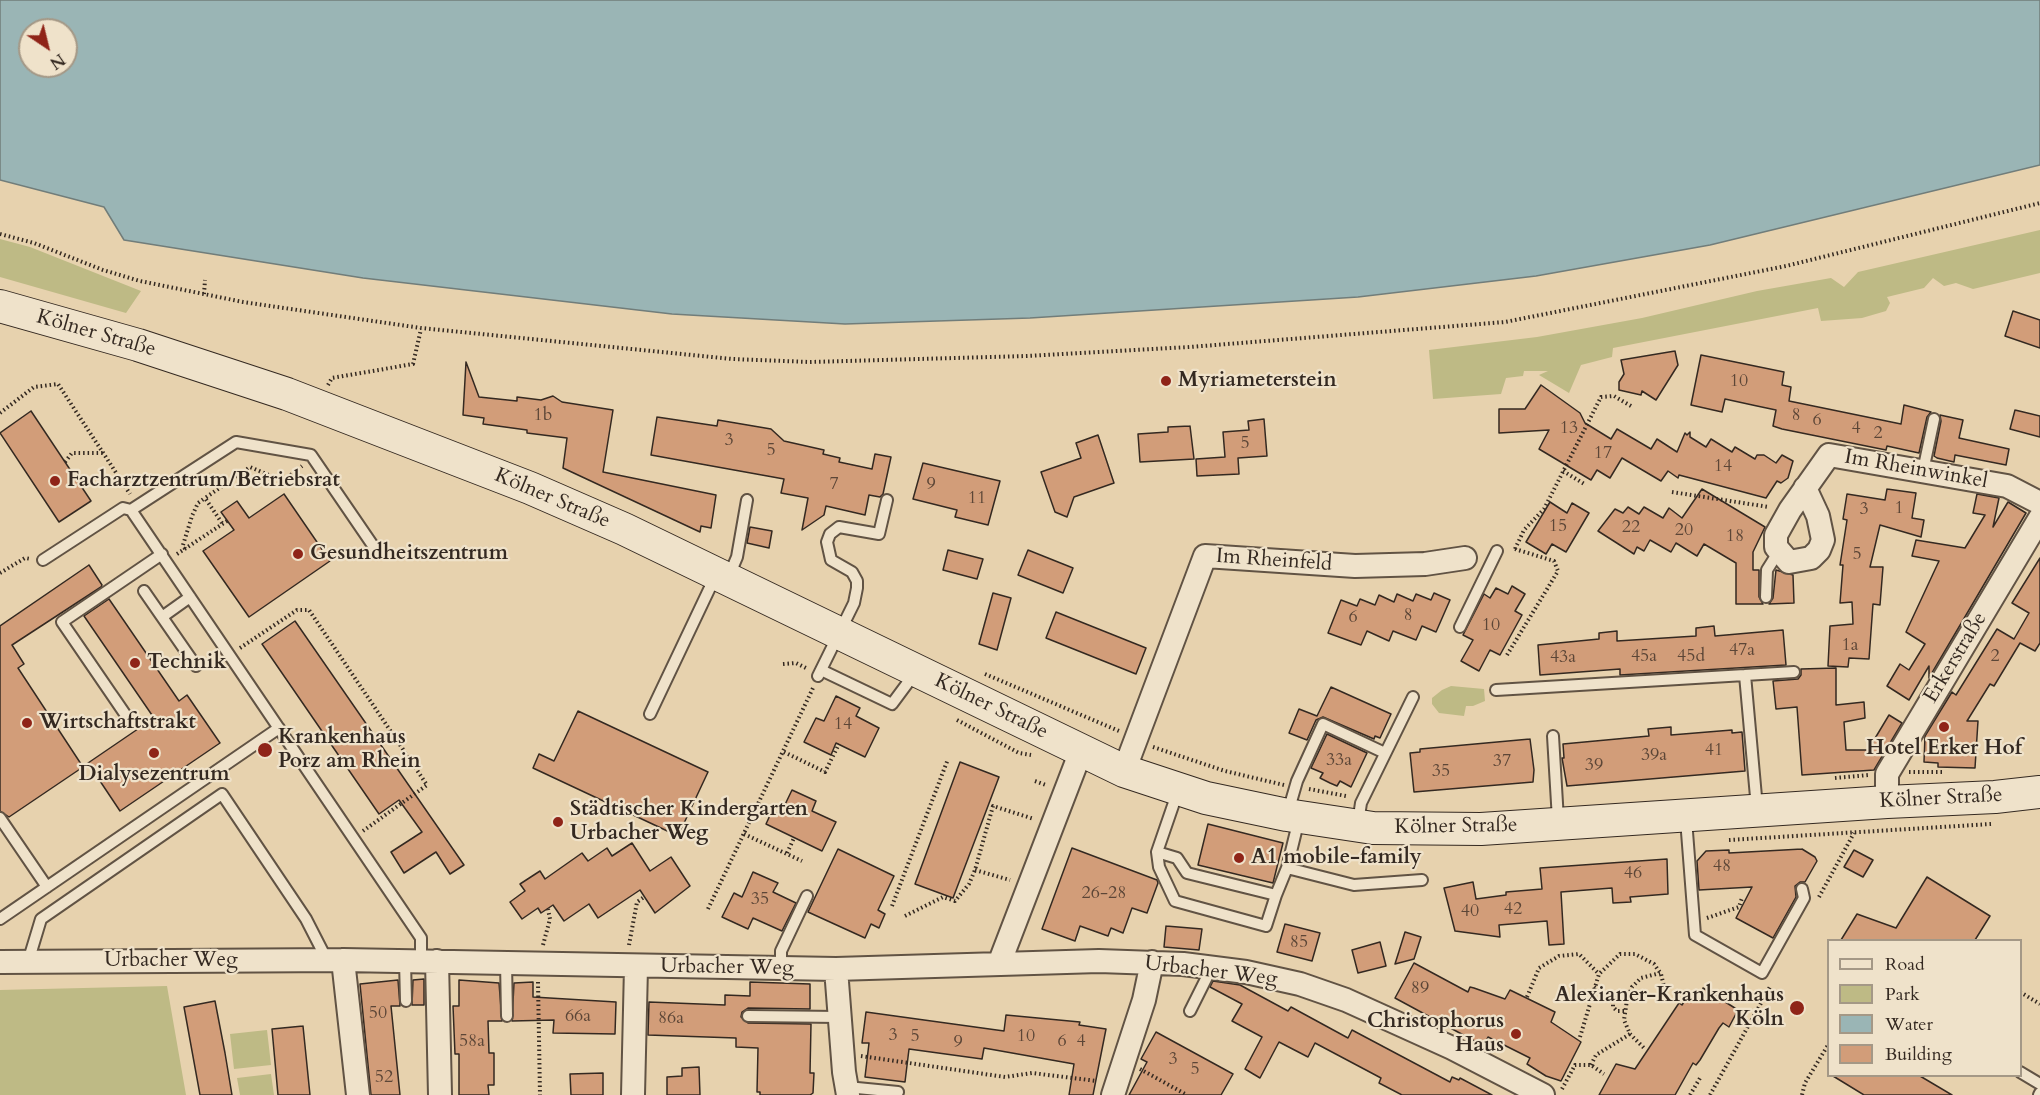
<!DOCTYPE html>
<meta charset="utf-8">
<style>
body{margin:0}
#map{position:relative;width:2040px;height:1095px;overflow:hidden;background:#e7d2ae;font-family:Cardo,serif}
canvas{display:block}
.legend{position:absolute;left:1827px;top:939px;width:195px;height:138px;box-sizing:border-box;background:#efe2ca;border:2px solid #a49886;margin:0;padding:8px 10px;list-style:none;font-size:18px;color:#342921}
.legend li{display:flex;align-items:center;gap:12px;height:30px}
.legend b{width:30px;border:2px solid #a49886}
.north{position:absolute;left:18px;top:18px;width:60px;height:60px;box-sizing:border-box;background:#efe2ca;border:2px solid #a49886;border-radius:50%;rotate:145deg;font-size:16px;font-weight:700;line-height:24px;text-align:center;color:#342921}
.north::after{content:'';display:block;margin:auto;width:21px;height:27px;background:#8f2418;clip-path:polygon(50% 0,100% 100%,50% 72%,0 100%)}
</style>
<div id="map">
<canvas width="2040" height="1095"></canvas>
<ul class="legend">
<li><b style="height:8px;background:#efe2ca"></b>Road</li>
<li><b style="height:16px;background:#beba85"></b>Park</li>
<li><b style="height:16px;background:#9ab5b5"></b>Water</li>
<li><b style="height:16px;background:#d29d79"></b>Building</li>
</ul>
<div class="north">N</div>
</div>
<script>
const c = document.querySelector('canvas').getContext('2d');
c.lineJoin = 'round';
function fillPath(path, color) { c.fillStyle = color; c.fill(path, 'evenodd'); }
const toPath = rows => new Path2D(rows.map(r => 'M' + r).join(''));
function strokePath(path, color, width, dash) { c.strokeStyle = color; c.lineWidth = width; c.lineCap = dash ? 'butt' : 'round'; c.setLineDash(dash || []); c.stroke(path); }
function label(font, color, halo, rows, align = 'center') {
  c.font = font + ' Cardo,serif'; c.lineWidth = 4.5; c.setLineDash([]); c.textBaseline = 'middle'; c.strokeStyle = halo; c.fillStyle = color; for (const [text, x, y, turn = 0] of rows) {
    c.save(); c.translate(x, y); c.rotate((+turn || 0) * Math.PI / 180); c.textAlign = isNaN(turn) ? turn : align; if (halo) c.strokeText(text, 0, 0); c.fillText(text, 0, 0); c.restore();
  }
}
fillPath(toPath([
 [2040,230,2040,273,1973,289,1956,283,1944,286,1933,278,1924,288,1887,297,1890,303,1886,311,1862,318,1821,321,1818,308,1613,348,1612,357,1581,365,1569,393,1539,375,1548,371,1524,371,1523,376,1506,378,1501,394,1433,399,1429,350,1537,337,1642,318,1757,291,1831,278,1844,287,1858,272],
 [0,239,30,247,141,291,126,313,0,277],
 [1451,686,1484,689,1485,701,1473,706,1466,706,1464,716,1439,713,1432,704,1432,698,1442,690],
 [167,986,186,1095,0,1095,0,990],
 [267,1030,271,1065,234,1069,230,1034],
 [271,1074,274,1095,240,1095,237,1078]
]), '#beba85');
const water = toPath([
 [0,0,2040,0,2040,165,1710,245,1536,276,1358,297,1030,318,845,324,672,314,363,278,124,240,104,207,0,180,0,0],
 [30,30,66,30,66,66,30,66,30,30]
]);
fillPath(water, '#9ab5b5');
strokePath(water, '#717d7a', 1.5);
const building = toPath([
 [2013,311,2040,320,2040,348,2005,336,2013,311],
 [1675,351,1678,365,1656,400,1642,391,1641,395,1619,390,1619,382,1624,374,1621,360,1675,351],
 [1701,355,1784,372,1782,385,1791,387,1789,401,1901,424,1904,405,1931,412,1927,417,1919,453,1887,446,1886,450,1782,429,1773,426,1776,410,1757,406,1725,399,1722,412,1691,405,1701,355],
 [466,362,479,397,517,401,517,397,541,400,553,396,562,402,613,410,603,472,716,495,711,528,701,526,700,532,563,468,567,438,527,433,527,430,483,424,484,418,463,415,466,362],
 [1541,385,1580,413,1585,423,1611,439,1617,429,1651,449,1657,439,1677,452,1685,433,1687,435,1690,432,1690,437,1706,447,1711,439,1732,452,1735,447,1755,459,1757,455,1764,455,1776,463,1782,455,1793,461,1788,478,1781,483,1777,481,1766,498,1679,475,1678,478,1668,471,1661,481,1622,458,1610,478,1597,470,1591,480,1539,449,1549,430,1499,433,1499,409,1525,409,1541,385],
 [2015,410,2040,416,2040,437,2010,429,2015,410],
 [31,411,91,501,59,522,0,433,31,411],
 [1940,415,1963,420,1959,438,2009,449,2006,465,1955,455,1954,462,1937,458,1934,456,1941,421,1940,415],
 [657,417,717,426,718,420,771,429,784,441,824,450,823,454,840,458,839,462,872,469,875,454,891,457,883,494,880,497,869,495,865,515,826,506,824,515,802,530,808,498,781,493,784,479,651,455,657,417],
 [1264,419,1267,456,1238,458,1239,474,1197,476,1196,459,1225,457,1223,432,1249,430,1248,421,1264,419],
 [1190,426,1194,459,1140,462,1138,434,1168,432,1168,427,1190,426],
 [1098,435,1114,483,1074,497,1067,517,1055,512,1041,472,1081,458,1076,443,1098,435],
 [923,463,1000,481,988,525,955,517,957,510,913,499,923,463],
 [1702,489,1765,527,1753,552,1753,570,1759,570,1759,597,1763,604,1736,604,1736,563,1704,544,1697,556,1676,543,1671,552,1650,540,1644,551,1637,547,1634,554,1598,531,1615,509,1623,513,1628,507,1639,514,1644,507,1663,518,1669,508,1682,518,1702,489],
 [1887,489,1916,493,1912,518,1924,520,1921,537,1880,525,1870,567,1883,567,1880,605,1873,604,1869,659,1849,658,1848,667,1828,666,1830,626,1853,624,1852,602,1840,603,1843,565,1840,565,1847,520,1843,519,1847,494,1885,500,1887,489],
 [284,494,330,561,249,617,203,551,234,530,221,512,237,501,249,518,284,494],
 [1977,494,1999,498,1993,527,2008,502,2026,513,1929,678,1929,666,1909,700,1887,686,1900,664,1909,670,1925,644,1906,632,1939,561,1912,556,1916,540,1965,548,1985,515,1973,513,1977,494],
 [1550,502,1567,513,1572,503,1589,513,1566,552,1552,544,1546,554,1526,542,1550,502],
 [750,527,772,531,769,548,747,543,750,527],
 [948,550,983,559,977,579,943,570,948,550],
 [1028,550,1073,568,1063,593,1018,575,1028,550],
 [2040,558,2040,643,2035,651,2020,643,1994,686,1990,684,1967,721,1978,721,1975,768,1938,767,1938,763,1924,762,1925,736,1952,692,1956,695,1997,629,2014,639,2029,613,2012,603,2040,558],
 [89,565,102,585,101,587,12,645,24,664,18,668,83,767,9,817,0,811,0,626,89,565],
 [1776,570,1793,575,1794,603,1769,604,1773,598,1776,570],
 [1512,586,1525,594,1515,611,1522,615,1500,655,1490,650,1479,671,1461,661,1473,640,1463,635,1484,594,1490,598,1496,588,1508,594,1512,586],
 [993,593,1011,598,997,650,979,644,993,593],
 [1434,593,1450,600,1436,632,1422,626,1416,640,1393,631,1389,641,1367,631,1361,645,1328,633,1341,600,1357,606,1360,599,1375,605,1379,595,1394,602,1397,594,1413,601,1416,594,1431,600,1434,593],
 [109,599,179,701,187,695,220,743,120,811,88,763,154,718,84,616,109,599],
 [1056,612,1146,648,1136,674,1046,638,1056,612],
 [295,621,464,865,450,874,436,852,404,873,391,852,422,832,399,800,379,814,262,644,295,621],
 [1714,626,1715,636,1783,630,1786,665,1620,675,1620,669,1540,675,1538,645,1599,639,1599,633,1617,631,1617,641,1696,636,1696,628,1714,626],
 [1836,668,1836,705,1864,702,1865,718,1844,722,1846,750,1868,750,1889,715,1902,723,1874,770,1802,775,1797,707,1776,709,1773,681,1798,679,1801,675,1801,669,1836,668],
 [1331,687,1391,714,1380,738,1375,736,1374,739,1323,717,1316,720,1307,740,1289,733,1299,709,1317,716,1331,687],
 [836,696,860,708,856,716,879,728,865,757,836,743,831,755,804,742,816,718,824,721,836,696],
 [578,711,708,772,678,836,533,768,539,754,554,761,578,711],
 [1671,727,1671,735,1732,730,1732,733,1742,732,1745,771,1567,786,1562,758,1564,758,1563,744,1649,736,1648,729,1671,727],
 [1327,734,1367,753,1351,787,1340,781,1337,786,1330,783,1320,778,1323,773,1311,768,1327,734],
 [1530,739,1534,770,1533,782,1414,792,1410,753,1420,752,1420,749,1530,739],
 [960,762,999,777,953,898,915,884,960,762],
 [792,790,816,801,812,811,836,822,822,851,766,824,772,811,780,815,792,790],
 [1208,824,1283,843,1273,883,1198,865,1208,824],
 [632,843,650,871,671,857,690,886,655,913,640,890,598,918,589,904,564,921,553,905,541,913,538,908,522,919,510,902,525,891,520,884,540,871,545,879,582,853,588,861,607,848,612,856,632,843],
 [1072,848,1157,880,1158,883,1147,913,1132,908,1123,933,1111,928,1108,936,1080,926,1075,941,1042,929,1072,848],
 [838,849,894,876,878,910,885,914,879,928,871,924,865,938,808,912,838,849],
 [1802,849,1815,857,1817,861,1805,882,1800,882,1795,886,1796,897,1773,938,1736,918,1752,887,1699,890,1697,861,1706,851,1729,850,1729,853,1802,849],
 [1854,850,1873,860,1863,877,1844,867,1854,850],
 [1667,859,1668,894,1630,897,1631,902,1613,903,1612,888,1561,892,1564,944,1549,945,1547,921,1499,925,1500,937,1455,931,1444,888,1473,882,1476,899,1506,895,1506,892,1542,889,1540,868,1667,859],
 [753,872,778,883,773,892,796,903,782,931,753,918,748,929,722,917,734,893,742,897,753,872],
 [1927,877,1990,916,1975,940,1841,940,1857,914,1896,928,1927,877],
 [1285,924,1320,933,1312,961,1277,952,1285,924],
 [1166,926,1202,929,1199,950,1164,947,1166,926],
 [1405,932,1421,937,1414,959,1395,964,1405,932],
 [1380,942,1386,966,1358,973,1352,950,1380,942],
 [1414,963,1468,992,1470,987,1474,988,1505,999,1510,990,1555,1012,1551,1022,1581,1042,1561,1081,1546,1076,1527,1064,1530,1058,1488,1037,1485,1043,1480,1044,1395,998,1414,963],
 [424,979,424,1005,412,1005,413,980,424,979],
 [398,980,400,1006,391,1006,400,1095,371,1095,360,984,398,980],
 [459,980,499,983,502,1021,488,1021,489,1053,494,1053,494,1085,488,1085,489,1095,459,1095,459,1054,455,1054,453,1006,459,1006,459,980],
 [1213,981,1240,985,1288,1011,1291,1007,1348,1038,1352,1030,1450,1082,1452,1077,1459,1080,1460,1078,1492,1095,1402,1095,1379,1083,1381,1078,1315,1043,1308,1057,1279,1042,1260,1078,1245,1069,1262,1037,1232,1021,1242,1004,1210,987,1213,981],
 [533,982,533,997,616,1002,615,1034,553,1033,554,1020,512,1021,514,983,533,982],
 [750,982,810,984,810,1009,748,1008,742,1012,741,1017,748,1023,811,1024,810,1073,814,1073,813,1093,810,1095,760,1095,760,1092,757,1092,758,1048,736,1047,736,1038,648,1035,649,1002,725,1005,725,995,750,996,750,982],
 [1703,988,1738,1010,1729,1027,1723,1023,1719,1028,1700,1060,1696,1065,1693,1063,1675,1095,1599,1095,1616,1064,1635,1069,1679,1003,1682,1005,1687,997,1703,996,1703,988],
 [215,1001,225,1053,232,1095,200,1095,184,1007,215,1001],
 [866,1012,1004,1031,1006,1015,1080,1022,1079,1025,1106,1029,1093,1095,1069,1095,1074,1064,984,1048,982,1059,909,1049,905,1082,865,1077,869,1043,862,1043,866,1012],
 [303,1026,310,1095,278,1095,272,1029,303,1026],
 [1156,1032,1233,1074,1221,1095,1129,1095,1147,1062,1141,1059,1156,1032],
 [699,1067,700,1095,667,1095,667,1077,682,1076,682,1068,699,1067],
 [603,1073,603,1095,571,1095,570,1074,603,1073],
 [1833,1076,1920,1076,1952,1095,1864,1095,1833,1076]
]);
fillPath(building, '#d29d79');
strokePath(building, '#342921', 1.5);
const lane = toPath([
 [1923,471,1934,419],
 [131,510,421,938,421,961],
 [43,560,123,508,131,510,236,442,311,455,378,553],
 [728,578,737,557,747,500],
 [144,591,162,617],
 [190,597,162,617,196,666],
 [1766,597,1767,570,1779,551],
 [1460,627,1497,551],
 [821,670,892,704,915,673],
 [1745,675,1794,672],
 [818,676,854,603,857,588,857,581,852,572,831,560,827,542,830,534,839,527,879,534,887,500],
 [1496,690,1745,675,1757,808],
 [125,714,62,622,162,554],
 [650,714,715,577],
 [1553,736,1558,820],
 [1178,791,1157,852,1177,858,1187,873,1276,895,1287,868,1354,885,1422,880],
 [1288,812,1297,781,1323,724,1385,753],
 [0,818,47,887],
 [1686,819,1695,935,1762,973,1804,898,1802,889],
 [1358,823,1361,803,1413,697],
 [1157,852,1159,867,1175,901,1266,926,1276,895],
 [1287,868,1299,819],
 [0,919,279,728],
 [405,961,406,1001],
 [28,962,41,919,222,794,306,919,327,960],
 [506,962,507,1016],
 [781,968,781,951,807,896],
 [1190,1011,1208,975,1208,968],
 [748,1016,839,1017],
 [2020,1072,2040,1084],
 [847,1087,898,1092],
 [2039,1095,2040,1093]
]);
const street = toPath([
 [1805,488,1818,516,1823,540,1819,550,1811,558,1789,562,1776,547,1776,535,1790,510,1829,455,2007,486,2040,503],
 [1124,771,1205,556,1355,566,1425,564,1465,558],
 [1887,802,1887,774,2040,518],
 [343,960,358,1095],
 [437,961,440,1095],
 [0,962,343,960,836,969,1099,961,1183,964,1246,972,1300,984,1346,1000,1452,1048,1543,1095],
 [999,964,1081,751],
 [836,969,844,1072,848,1095],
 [633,1095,636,967],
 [1113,1095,1144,1000,1152,962]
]);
const secondary = toPath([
 [0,306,138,345,287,394,530,488,624,529,1124,771,1206,798,1287,815,1373,828,1481,829,1887,802,1995,797,2040,792]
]);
strokePath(lane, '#615344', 14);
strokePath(street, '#615344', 26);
strokePath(secondary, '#342921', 34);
strokePath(toPath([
 [0,234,34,243,103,270,140,281,243,302,421,328,732,359,810,362,1027,356,1190,347,1505,322,1786,266,2040,203],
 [204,294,205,280],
 [328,385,332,378,413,364,421,329],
 [0,413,34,387,58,384,130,494],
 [65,462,72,453,103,453],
 [1563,471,1586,485],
 [1672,492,1769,507],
 [222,523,205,498,250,467,283,481,302,466],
 [185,549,183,545,192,516,198,503,205,498],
 [1515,549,1524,530,1544,509,1601,397,1614,396,1631,406],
 [177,554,227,521],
 [0,573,25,558,31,559],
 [240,648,297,610,309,610,427,785,363,831],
 [1507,655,1558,571,1554,561,1515,549],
 [783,664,796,663,808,669],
 [985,674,1119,731],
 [957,720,1019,753,1031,755],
 [1153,747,1225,771,1284,785],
 [784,752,825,772,839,744],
 [1909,772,1944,772],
 [1835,778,1869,775],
 [1035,781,1046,785],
 [1309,789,1346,796],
 [744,834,802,861],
 [1729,840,1991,824],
 [787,853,794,838],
 [975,870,1010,880],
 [1819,897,1854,833],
 [892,906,948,759],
 [708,909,813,688],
 [905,916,943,897,955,901,969,884,975,870,993,806,1034,819],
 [1707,918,1739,907,1742,898],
 [543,945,550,919,548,909],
 [629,945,637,902,644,897],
 [538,982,540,1095],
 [1594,987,1612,1001],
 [2020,992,2040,1004],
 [1527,997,1539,968,1559,956,1579,954,1599,974],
 [1627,1000,1632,987,1641,978,1660,973],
 [1624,1011,1617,1011,1613,1007,1613,1001,1617,996,1623,996,1627,1000,1624,1020,1630,1034,1645,1049],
 [1580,1037,1599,974,1620,954,1635,954,1654,964,1661,974,1667,999],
 [861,1056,1005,1077,1032,1073,1097,1081],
 [1591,1065,1596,1055,1630,1034],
 [1140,1069,1187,1095],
 [1562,1089,1575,1065,1591,1065,1604,1074],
 [1690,1095,1700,1078],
 [1710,1095,1771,985],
 [1802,1095,1805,1083,1828,1045]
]), '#342921', 4, [1.5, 3]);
strokePath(lane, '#efe2ca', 10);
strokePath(street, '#efe2ca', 22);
strokePath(secondary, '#efe2ca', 32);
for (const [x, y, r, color] of [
 [1166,381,6,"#8f2418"],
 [55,481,6,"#8f2418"],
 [298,554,6,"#8f2418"],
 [135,663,6,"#8f2418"],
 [27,723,6,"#8f2418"],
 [1944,727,6,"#8f2418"],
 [265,750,8,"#8f2418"],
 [154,753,6,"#8f2418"],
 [558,822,6,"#8f2418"],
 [1239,858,6,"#8f2418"],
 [1797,1008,8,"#8f2418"],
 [1516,1034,6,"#8f2418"]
]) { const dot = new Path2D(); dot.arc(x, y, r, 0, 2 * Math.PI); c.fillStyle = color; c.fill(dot); strokePath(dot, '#efe2ca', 2); }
label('18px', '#5c4637', null, [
 ["10",1739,382],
 ["1b",543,416],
 ["8",1796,416],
 ["6",1817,421],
 ["13",1569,429],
 ["4",1856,429],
 ["2",1878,434],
 ["3",729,441],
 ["5",1245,444],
 ["5",771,451],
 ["17",1603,454],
 ["14",1723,467],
 ["7",834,485],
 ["9",931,485],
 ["11",977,499],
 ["1",1899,509],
 ["3",1864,510],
 ["15",1558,527],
 ["22",1631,528],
 ["20",1684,531],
 ["18",1735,537],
 ["5",1857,555],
 ["8",1408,616],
 ["6",1353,618],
 ["10",1491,626],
 ["1a",1850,646],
 ["47a",1742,651],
 ["45a",1644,657],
 ["45d",1691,657],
 ["2",1995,657],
 ["43a",1563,658],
 ["14",843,725],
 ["41",1714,751],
 ["39a",1654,756],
 ["33a",1339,761],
 ["37",1502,762],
 ["39",1594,766],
 ["35",1441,772],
 ["48",1722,867],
 ["46",1633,874],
 ["26-28",1104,894],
 ["35",760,900],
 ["42",1513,910],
 ["40",1470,912],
 ["85",1299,943],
 ["89",1420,989],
 ["50",378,1014],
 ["66a",578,1017],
 ["86a",671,1019],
 ["3",893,1036],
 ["5",915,1037],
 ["10",1026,1037],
 ["58a",472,1042],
 ["6",1062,1042],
 ["4",1081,1042],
 ["9",958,1043],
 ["3",1173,1060],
 ["5",1195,1070],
 ["52",384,1078]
]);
label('21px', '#342921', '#efe2ca', [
 ["Kölner Straße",96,334,16],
 ["Im Rheinwinkel",1916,470,10],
 ["Kölner Straße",552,499,23],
 ["Im Rheinfeld",1274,561,4],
 ["Erkerstraße",1956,658,-59],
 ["Kölner Straße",991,707,26],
 ["Kölner Straße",1941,799,-3],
 ["Kölner Straße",1456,827,-1],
 ["Urbacher Weg",171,961],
 ["Urbacher Weg",727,968,1],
 ["Urbacher Weg",1211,972,7]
]);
label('bold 21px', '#342921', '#efe2ca', [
 ["Myriameterstein",1178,381],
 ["Facharztzentrum/Betriebsrat",67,481],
 ["Gesundheitszentrum",310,554],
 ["Technik",147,663],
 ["Wirtschaftstrakt",39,723],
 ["Krankenhaus",278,738],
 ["Porz am Rhein",278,762],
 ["Hotel Erker Hof",1944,749,"center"],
 ["Dialysezentrum",154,775,"center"],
 ["Städtischer Kindergarten",570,810],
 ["Urbacher Weg",570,834],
 ["A1 mobile-family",1251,858],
 ["Alexianer-Krankenhaus",1784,996,"right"],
 ["Köln",1784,1020,"right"],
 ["Christophorus",1504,1022,"right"],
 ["Haus",1504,1046,"right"]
], 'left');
</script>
